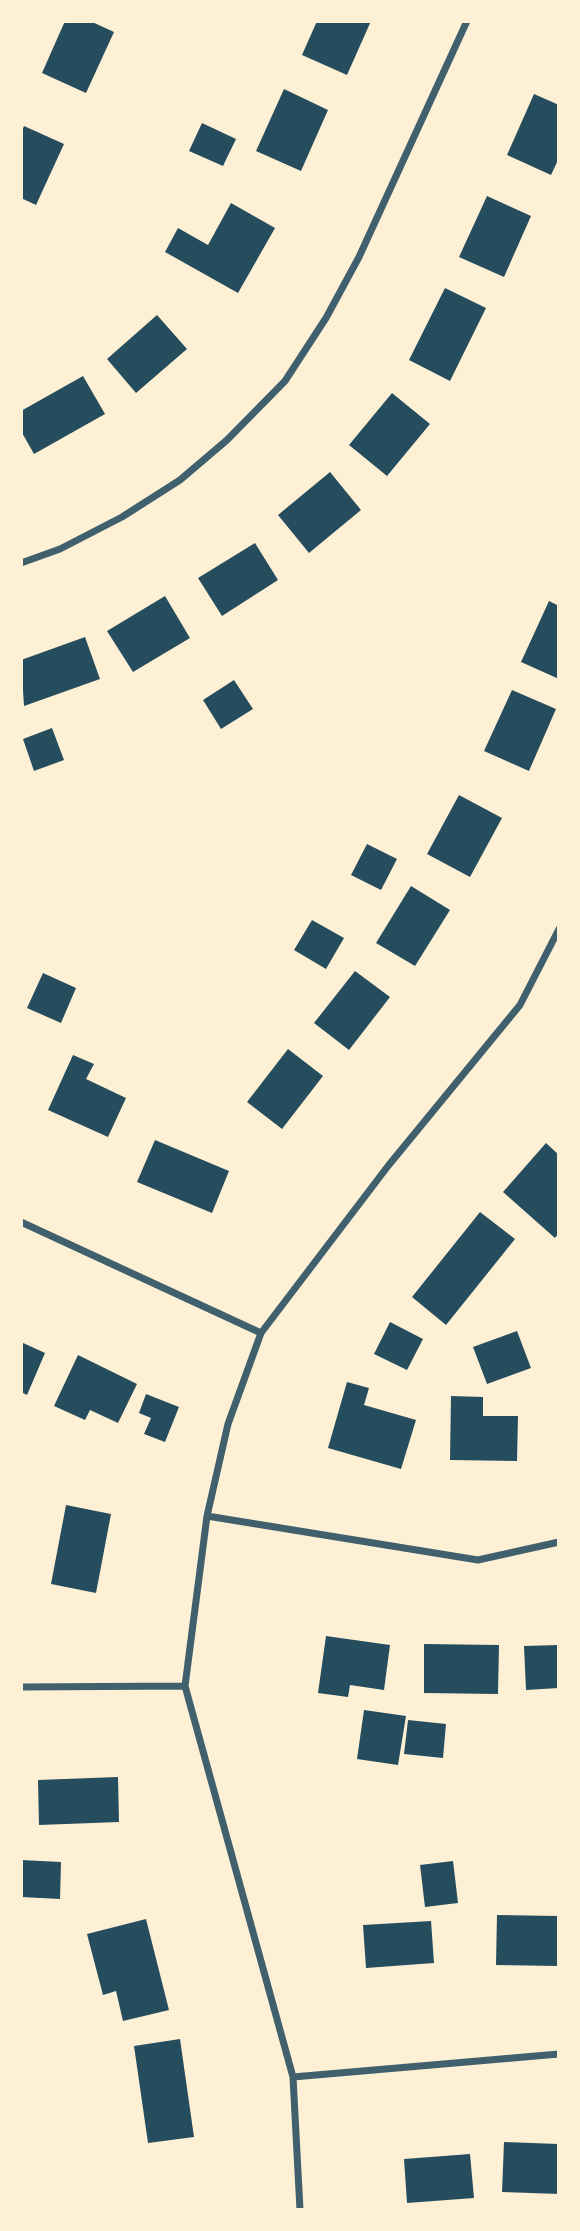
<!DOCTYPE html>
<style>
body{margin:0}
#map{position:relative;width:580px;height:2231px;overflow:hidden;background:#fdf0d5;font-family:Arial,sans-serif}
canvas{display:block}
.frame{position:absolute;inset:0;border:23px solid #fdf0d5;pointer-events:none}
</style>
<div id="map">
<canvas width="580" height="2231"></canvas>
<div class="frame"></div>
</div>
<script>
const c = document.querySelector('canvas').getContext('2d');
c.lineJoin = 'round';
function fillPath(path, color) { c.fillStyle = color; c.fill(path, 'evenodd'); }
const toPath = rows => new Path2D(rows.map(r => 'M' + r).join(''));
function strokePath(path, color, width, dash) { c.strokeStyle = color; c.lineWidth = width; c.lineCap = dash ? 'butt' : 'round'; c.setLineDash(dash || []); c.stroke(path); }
fillPath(toPath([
 [65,21,90,21,114,32,86,93,42,73],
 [317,21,371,21,347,75,302,55],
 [284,89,328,110,301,171,256,151],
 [534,94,559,105,559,158,551,175,507,155],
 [202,123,236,139,223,166,189,151],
 [24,126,64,144,36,205,21,198,21,133],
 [487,196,531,216,504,277,459,257],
 [231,203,275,228,238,293,165,252,178,228,208,245],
 [445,288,486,308,450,381,409,360],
 [157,315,187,349,136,393,107,359],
 [83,376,105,414,34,454,21,431,21,411],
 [392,393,430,424,387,476,349,445],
 [330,472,361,510,309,553,278,515],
 [255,543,278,580,222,616,198,578],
 [165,596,190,638,133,672,107,631],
 [549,601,559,606,559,679,521,662],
 [85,637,100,679,24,706,21,660],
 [234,680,253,709,221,729,203,700],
 [512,690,556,709,529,771,484,751],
 [52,728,64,760,34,771,23,739],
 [459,795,502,818,470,877,427,854],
 [367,844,397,859,381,890,351,875],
 [411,886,450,910,415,966,376,943],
 [312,920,344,938,326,969,294,950],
 [355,971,390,997,349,1050,314,1023],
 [43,973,76,988,61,1023,27,1008],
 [288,1049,323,1076,282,1129,247,1102],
 [73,1055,94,1064,86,1079,126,1098,108,1137,48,1110],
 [155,1140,229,1171,212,1213,137,1182],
 [546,1143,559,1155,559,1233,555,1238,503,1192],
 [480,1212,515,1239,446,1325,412,1297],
 [390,1322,423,1339,407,1370,374,1354],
 [517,1331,531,1368,487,1384,473,1347],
 [21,1342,45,1353,27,1395,21,1392],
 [78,1355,137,1384,118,1423,90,1410,85,1420,54,1406],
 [347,1382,369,1388,364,1405,416,1420,401,1469,328,1448],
 [146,1394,179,1407,165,1442,144,1434,151,1418,139,1413],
 [451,1396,483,1397,483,1416,518,1416,517,1461,450,1460],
 [66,1505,111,1514,96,1593,51,1584],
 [326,1636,390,1645,384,1690,350,1685,348,1697,318,1693],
 [424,1644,499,1645,498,1694,424,1693],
 [559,1645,559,1688,526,1690,524,1646],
 [364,1710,406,1716,398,1765,357,1759],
 [408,1720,446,1724,443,1758,404,1754],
 [118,1777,119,1822,39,1825,38,1780],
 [21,1860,61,1862,60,1899,21,1897],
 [453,1861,458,1903,425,1907,420,1865],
 [497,1915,559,1916,559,1966,496,1965],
 [146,1919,169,2010,123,2021,116,1991,103,1995,87,1934],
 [431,1921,434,1963,366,1968,363,1925],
 [180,2039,194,2137,148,2143,134,2046],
 [504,2142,559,2144,559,2194,502,2192],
 [470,2154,474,2198,407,2203,404,2159]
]), '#264d5e');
strokePath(toPath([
 [21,563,60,549,122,517,180,480,227,440,285,381,326,318,359,257,467,21],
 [21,1222,261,1333],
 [207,1516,478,1560,559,1542],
 [21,1687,185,1686],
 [293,2077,559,2054],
 [300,2210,293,2077,185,1686,207,1516,228,1424,261,1333,388,1166,520,1005,559,929]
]), '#3f606c', 7);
</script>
